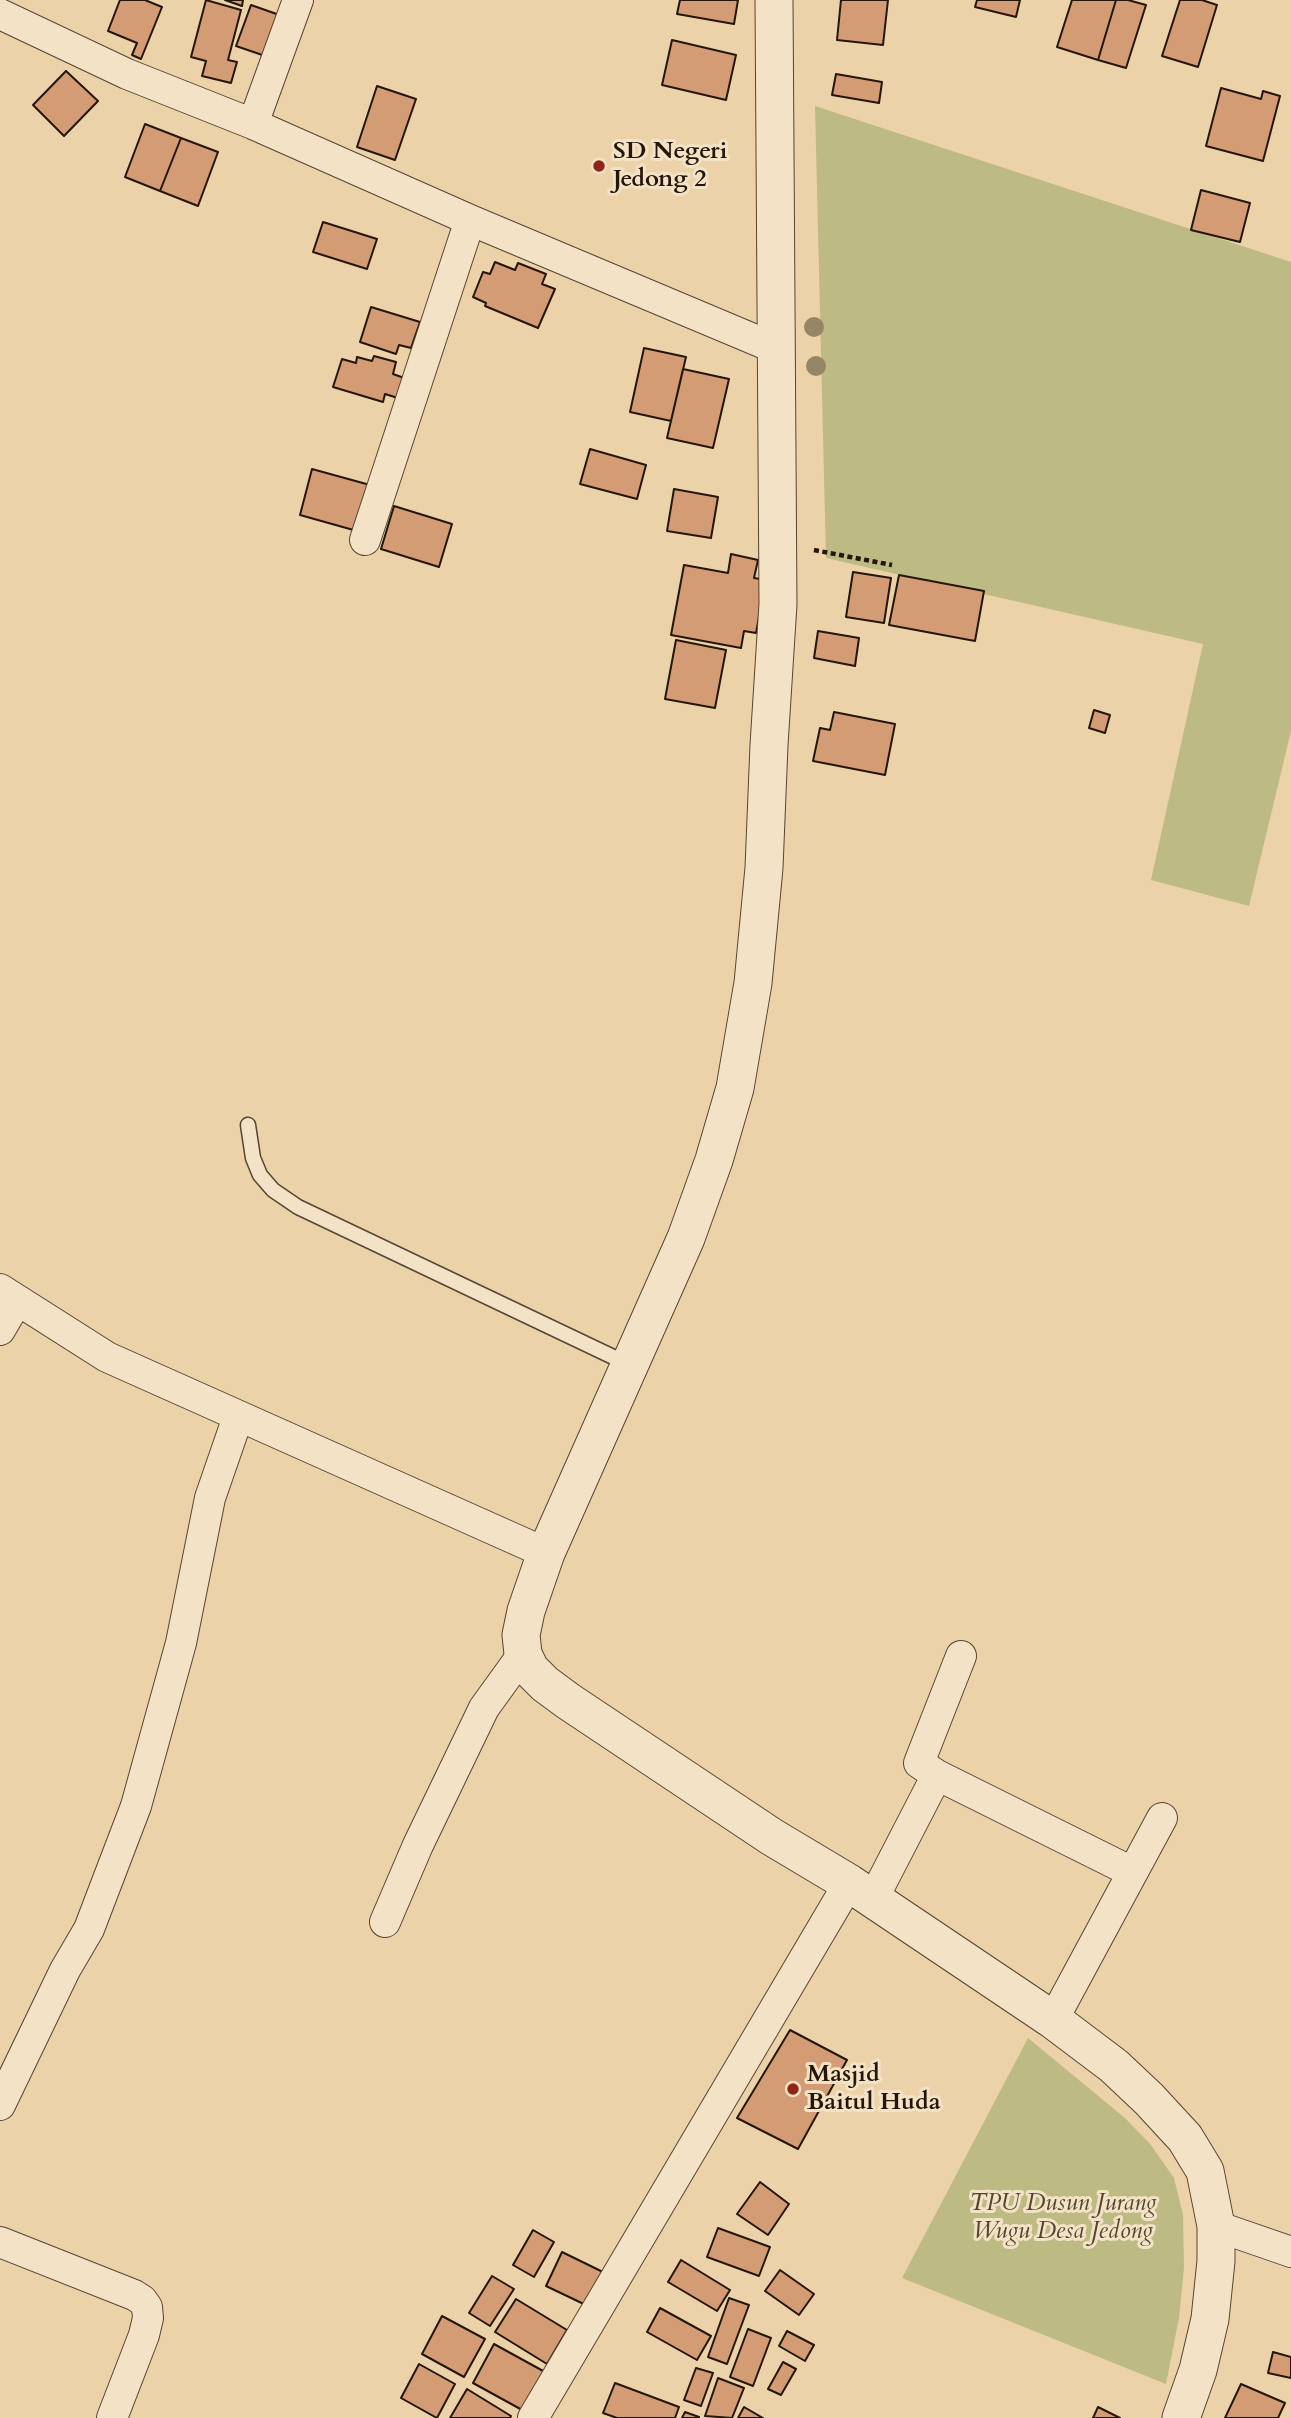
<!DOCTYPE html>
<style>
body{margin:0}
canvas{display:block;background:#ecd2a8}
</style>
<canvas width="1291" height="2418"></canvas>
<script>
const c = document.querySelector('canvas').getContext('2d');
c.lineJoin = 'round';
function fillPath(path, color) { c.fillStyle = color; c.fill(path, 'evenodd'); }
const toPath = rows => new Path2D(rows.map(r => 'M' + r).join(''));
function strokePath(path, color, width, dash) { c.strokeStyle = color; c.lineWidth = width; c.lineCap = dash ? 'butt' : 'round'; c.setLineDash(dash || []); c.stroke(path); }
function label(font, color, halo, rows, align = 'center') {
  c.font = font + ' Cardo,serif'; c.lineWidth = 6; c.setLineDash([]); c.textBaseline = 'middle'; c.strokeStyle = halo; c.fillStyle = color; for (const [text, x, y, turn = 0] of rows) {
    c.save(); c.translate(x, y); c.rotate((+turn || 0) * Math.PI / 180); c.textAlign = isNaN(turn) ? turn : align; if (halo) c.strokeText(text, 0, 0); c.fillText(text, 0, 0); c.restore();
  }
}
fillPath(toPath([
 [815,106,1291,262,1291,731,1249,906,1151,880,1203,644,826,558],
 [1028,2038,1125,2118,1151,2145,1174,2178,1183,2215,1184,2268,1179,2318,1166,2384,902,2278]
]), '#beba83');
const building = toPath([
 [120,0,145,0,162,7,141,59,132,55,137,43,108,31,120,0],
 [206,0,241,10,228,60,237,62,231,83,202,76,206,61,191,57,206,0],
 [225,0,243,0,242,6,225,0],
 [680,0,738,0,734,24,677,14,680,0],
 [841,0,888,0,883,45,837,40,841,0],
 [977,0,1020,0,1016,17,975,7,977,0],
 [1072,0,1116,0,1098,60,1057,47,1072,0],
 [1116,0,1128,0,1146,5,1126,68,1098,60,1116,0],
 [1180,0,1202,0,1217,5,1198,67,1162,56,1180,0],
 [251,5,288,18,274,59,236,46,251,5],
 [672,40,736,55,726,100,662,85,672,40],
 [66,71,98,101,64,136,33,105,66,71],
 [836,74,882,82,879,103,832,95,836,74],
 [377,86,416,99,395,160,357,147,377,86],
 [1221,88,1261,99,1263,91,1280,96,1263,161,1206,146,1221,88],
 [145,124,181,138,160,191,125,177,145,124],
 [181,138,218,152,198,206,160,191,181,138],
 [1201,190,1250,203,1240,242,1191,230,1201,190],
 [323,222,377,239,367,269,313,252,323,222],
 [495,262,515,270,518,263,546,274,542,284,555,289,538,328,485,306,486,303,473,297,483,272,490,274,495,262],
 [371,307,420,322,411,348,399,345,396,354,360,342,371,307],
 [644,348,686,357,671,421,630,412,644,348],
 [374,356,396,362,393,374,407,379,401,399,385,394,383,402,333,387,342,359,356,363,357,357,372,361,374,356],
 [683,369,729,379,713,448,667,438,683,369],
 [590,449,646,465,637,499,580,484,590,449],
 [312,469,370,485,357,531,300,515,312,469],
 [674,489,718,497,711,538,667,531,674,489],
 [394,506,452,524,439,567,381,549,394,506],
 [731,554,758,560,754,578,766,580,756,633,744,631,741,648,671,635,684,565,728,573,731,554],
 [853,572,891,578,884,623,846,617,853,572],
 [899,575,984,591,975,641,889,625,899,575],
 [818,631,859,638,855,666,814,658,818,631],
 [676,640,726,650,715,708,665,699,676,640],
 [1094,710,1110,715,1105,733,1089,728,1094,710],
 [834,712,895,724,885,775,813,761,820,728,830,730,834,712],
 [790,2030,847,2060,798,2149,737,2118,790,2030],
 [760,2182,789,2204,768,2235,737,2214,760,2182],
 [718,2228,770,2247,759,2276,707,2257,718,2228],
 [533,2230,554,2242,534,2277,513,2265,533,2230],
 [562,2252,605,2273,590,2307,546,2286,562,2252],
 [681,2260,730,2290,717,2311,668,2282,681,2260],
 [780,2270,814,2294,799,2315,765,2291,780,2270],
 [492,2276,514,2289,490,2326,469,2313,492,2276],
 [729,2298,749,2305,727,2364,708,2357,729,2298],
 [516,2299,567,2330,547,2364,495,2332,516,2299],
 [660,2308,711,2336,697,2360,647,2332,660,2308],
 [442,2316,485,2339,464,2377,422,2354,442,2316],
 [748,2329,771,2338,753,2386,730,2377,748,2329],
 [787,2331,814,2345,805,2361,779,2346,787,2331],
 [494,2344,545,2372,524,2411,473,2383,494,2344],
 [1273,2352,1291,2357,1291,2378,1268,2373,1273,2352],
 [783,2362,796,2369,781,2395,768,2389,783,2362],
 [419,2364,455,2384,437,2418,401,2398,419,2364],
 [696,2368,713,2373,701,2406,684,2400,696,2368],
 [718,2378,744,2388,732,2418,705,2416,718,2378],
 [615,2383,679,2407,675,2418,617,2418,603,2413,615,2383],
 [1241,2384,1285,2403,1278,2418,1225,2418,1241,2384],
 [467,2389,511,2416,510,2418,450,2418,467,2389],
 [744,2407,763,2418,738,2418,744,2407],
 [1098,2407,1120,2418,1093,2418,1098,2407],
 [685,2412,699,2417,699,2418,682,2418,685,2412]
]);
fillPath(building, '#d49c74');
strokePath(building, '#241609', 2);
const service = toPath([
 [248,1125,253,1158,260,1175,273,1190,298,1207,628,1364]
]);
const minor = toPath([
 [0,14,127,74,253,124,470,220,777,349],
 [253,124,298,0],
 [365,540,470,220],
 [0,1289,107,1357,546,1553],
 [0,1330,17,1301],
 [961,1656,919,1763,937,1775,1132,1872],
 [873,1899,937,1775],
 [385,1922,418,1845,484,1708,523,1654],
 [1053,2020,1162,1818],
 [0,2105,65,1970,89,1929,136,1806,181,1643,210,1498,238,1417],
 [1216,2226,1291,2252],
 [0,2242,134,2295,142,2300,147,2307,148,2318,144,2335,112,2418],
 [533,2418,849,1883]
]);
const tertiary = toPath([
 [774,0,778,604,769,745,764,868,753,983,735,1088,714,1160,686,1238,546,1553,526,1611,521,1635,523,1654,530,1669,545,1684,568,1701,772,1837,849,1883,1053,2020,1114,2066,1149,2099,1185,2138,1205,2171,1216,2226,1216,2261,1210,2319,1198,2370,1181,2418]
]);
strokePath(service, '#564531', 17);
strokePath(minor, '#564531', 32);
strokePath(tertiary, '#564531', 39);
strokePath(toPath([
 [814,550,892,565]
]), '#241609', 4.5, [5, 3.5]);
strokePath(service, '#f3e2c6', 14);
strokePath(minor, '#f3e2c6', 30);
strokePath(tertiary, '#f3e2c6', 37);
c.fillStyle = '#978665';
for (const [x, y] of [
 [814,327],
 [816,366]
]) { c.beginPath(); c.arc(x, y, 10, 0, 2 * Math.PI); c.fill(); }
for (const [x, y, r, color] of [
 [599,166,7,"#8f2418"],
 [793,2089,7,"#8f2418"]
]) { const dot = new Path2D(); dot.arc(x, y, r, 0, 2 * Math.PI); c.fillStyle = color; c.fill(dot); strokePath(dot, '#f3e2c6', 2.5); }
label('bold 24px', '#241609', '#f3e2c6', [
 ["SD Negeri",613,152],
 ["Jedong 2",613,180],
 ["Masjid",807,2075],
 ["Baitul Huda",807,2103]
], 'left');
label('italic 24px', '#52472e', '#f3e2c6', [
 ["TPU Dusun Jurang",1063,2204],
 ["Wugu Desa Jedong",1063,2232]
]);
</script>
